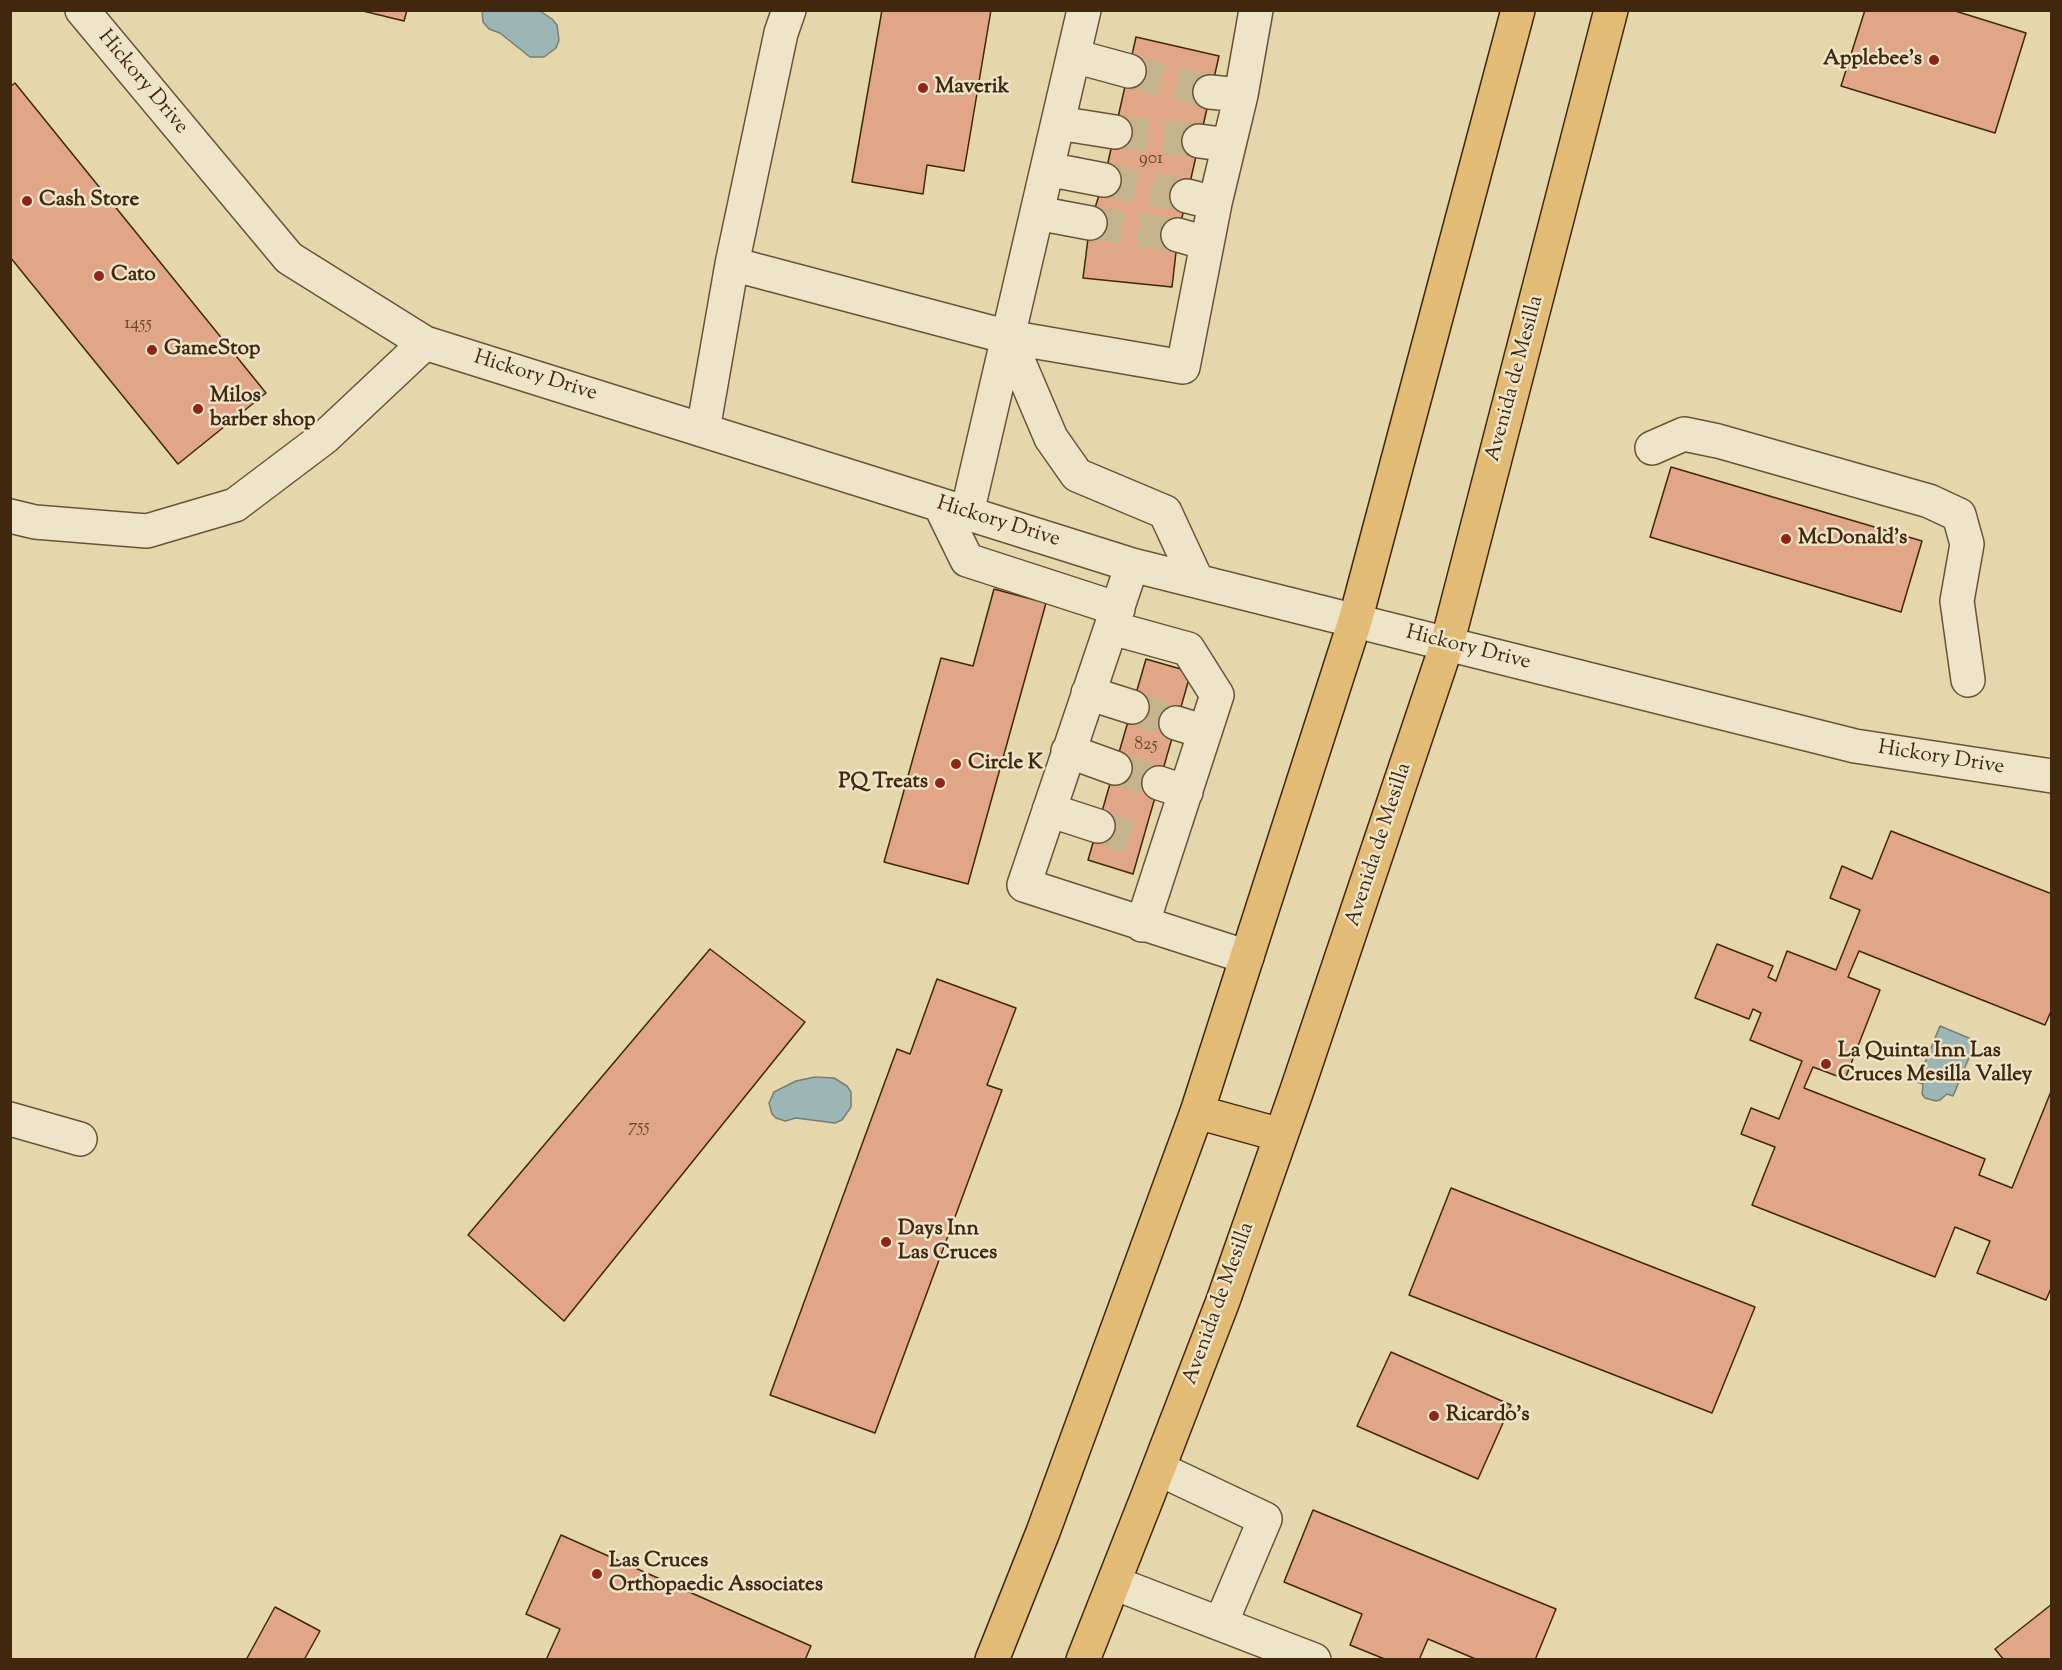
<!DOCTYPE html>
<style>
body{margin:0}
#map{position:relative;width:2062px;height:1670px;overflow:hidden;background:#e5d6ac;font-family:"Sorts Mill Goudy",serif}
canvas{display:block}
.frame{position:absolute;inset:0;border:12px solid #40270e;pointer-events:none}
</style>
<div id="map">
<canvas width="2062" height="1670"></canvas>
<div class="frame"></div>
</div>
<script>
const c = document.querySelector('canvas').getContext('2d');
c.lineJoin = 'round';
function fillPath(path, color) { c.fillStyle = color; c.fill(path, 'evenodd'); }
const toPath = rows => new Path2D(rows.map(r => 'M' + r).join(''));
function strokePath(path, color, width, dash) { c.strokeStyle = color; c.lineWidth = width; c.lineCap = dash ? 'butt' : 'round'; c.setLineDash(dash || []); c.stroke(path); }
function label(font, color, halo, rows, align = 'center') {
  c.font = font + ' "Sorts Mill Goudy",serif'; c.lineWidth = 5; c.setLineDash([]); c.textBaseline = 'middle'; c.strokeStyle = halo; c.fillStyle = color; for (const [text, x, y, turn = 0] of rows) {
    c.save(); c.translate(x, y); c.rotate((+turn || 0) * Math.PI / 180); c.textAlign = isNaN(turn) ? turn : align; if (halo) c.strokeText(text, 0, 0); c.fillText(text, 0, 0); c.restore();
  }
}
const water = toPath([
 [482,11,540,11,552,19,557,25,559,40,556,48,544,57,530,57,500,33,489,29,483,22,482,11],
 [1940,1026,1976,1041,1953,1096,1947,1094,1940,1100,1936,1101,1925,1098,1922,1094,1923,1084,1917,1082,1940,1026],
 [815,1077,834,1078,847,1086,851,1092,851,1107,842,1120,835,1123,796,1118,785,1121,776,1118,772,1114,769,1103,774,1092,796,1081,815,1077]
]);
fillPath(water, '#9cb6b6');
strokePath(water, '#777d73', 1.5);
const building = toPath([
 [359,10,407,10,404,21,359,10],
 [882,10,991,10,964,171,927,165,923,194,852,182,882,10],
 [1865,10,1952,10,2026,33,1995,133,1841,86,1865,10],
 [1136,37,1219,56,1178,235,1172,287,1083,278,1090,223,1104,180,1136,37],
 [15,83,266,393,178,464,10,257,10,87,15,83],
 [1671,467,1922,541,1901,612,1650,537,1671,467],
 [994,589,1046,603,968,884,884,862,941,658,973,666,994,589],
 [1146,659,1191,672,1133,874,1088,860,1146,659],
 [1891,831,2052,894,2052,1009,2045,1025,1859,951,1848,977,1880,990,1845,1079,1813,1067,1804,1088,1985,1159,1979,1175,2012,1188,2052,1089,2052,1286,2046,1300,1977,1273,1990,1241,1955,1227,1935,1277,1752,1205,1775,1147,1741,1134,1751,1108,1779,1119,1802,1061,1750,1040,1761,1013,1753,1009,1749,1019,1695,998,1717,944,1773,966,1768,977,1776,981,1787,951,1836,970,1860,910,1830,898,1842,866,1872,879,1891,831],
 [710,949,805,1022,564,1321,468,1235,710,949],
 [937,979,1016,1008,987,1085,1002,1090,875,1433,770,1395,897,1049,910,1054,937,979],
 [1451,1188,1755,1307,1712,1413,1409,1295,1451,1188],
 [1391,1352,1511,1405,1478,1479,1357,1426,1391,1352],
 [1313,1510,1556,1609,1535,1660,1478,1660,1428,1639,1419,1660,1387,1660,1350,1645,1362,1614,1284,1582,1313,1510],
 [561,1535,811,1646,805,1660,546,1660,560,1629,526,1614,561,1535],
 [2052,1604,2052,1660,2004,1660,1995,1649,2052,1604],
 [275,1607,320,1631,304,1660,246,1660,275,1607]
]);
fillPath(building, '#e1a588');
strokePath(building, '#40270e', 1.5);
strokePath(toPath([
 [1129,71,1210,92],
 [1115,132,1199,141],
 [1104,180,1187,196],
 [1090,223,1178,235],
 [1132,707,1176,723],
 [1115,768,1159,783],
 [1098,826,1142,842]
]), '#c4b38c', 33, [33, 16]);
const minor = toPath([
 [82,10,289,258,425,343,1132,565,1855,746,2052,776],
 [1074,56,1129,71],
 [1210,92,1241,95],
 [1058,123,1115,132],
 [1199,141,1229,145],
 [1047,169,1104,180],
 [1187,196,1215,203],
 [1037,213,1090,223],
 [1178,235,1206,243],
 [732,264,1008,337,1183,367,1215,203,1241,95,1256,10],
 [1008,337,1051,438,1077,475,1165,512,1197,581],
 [703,430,732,264,781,33,789,10],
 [1652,448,1684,434,1718,441,1929,501,1959,515,1967,544,1957,601,1968,680],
 [940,505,967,560,1118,609],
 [967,513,1084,10],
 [10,516,35,522,147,531,235,505,325,437,425,343],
 [1132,565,1024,885,1247,957],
 [1112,628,1188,649,1217,695,1142,925],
 [1088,693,1132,707],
 [1176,723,1205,732],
 [1068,751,1115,768],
 [1159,783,1186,792],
 [1049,810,1098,826],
 [10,1119,80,1139],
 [1159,1469,1265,1519,1221,1623],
 [1114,1583,1314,1660]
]);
const major = toPath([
 [1197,1112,1281,1135],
 [992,1660,1043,1532,1197,1112,1355,621,1518,10],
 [1083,1660,1147,1498,1223,1301,1297,1090,1447,644,1611,10]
]);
strokePath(minor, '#695336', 36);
strokePath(major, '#40270e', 36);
strokePath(minor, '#eee4c9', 33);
strokePath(major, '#e2bb76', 33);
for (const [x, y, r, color] of [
 [1934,60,6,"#8f2418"],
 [923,88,6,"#8f2418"],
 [27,201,6,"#8f2418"],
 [99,276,6,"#8f2418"],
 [152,350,6,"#8f2418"],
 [198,409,6,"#8f2418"],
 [1786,539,6,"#8f2418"],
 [956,764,6,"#8f2418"],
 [940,783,6,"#8f2418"],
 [1826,1064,6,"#8f2418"],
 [886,1242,6,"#8f2418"],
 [1434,1416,6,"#8f2418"],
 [597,1574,6,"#8f2418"]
]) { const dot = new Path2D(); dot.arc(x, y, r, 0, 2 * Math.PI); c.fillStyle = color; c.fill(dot); strokePath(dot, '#eee4c9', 2); }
label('18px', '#68462c', null, [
 ["901",1151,160],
 ["1455",138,325],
 ["825",1146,746],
 ["755",639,1128]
]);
label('bold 21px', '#40270e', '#eee4c9', [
 ["Applebee's",1922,60,"right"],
 ["Maverik",935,88],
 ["Cash Store",39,201],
 ["Cato",111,276],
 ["GameStop",164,350],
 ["Milos",210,397],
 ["barber shop",210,421],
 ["McDonald's",1798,539],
 ["Circle K",968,764],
 ["PQ Treats",928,783,"right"],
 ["La Quinta Inn Las",1838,1052],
 ["Cruces Mesilla Valley",1838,1076],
 ["Days Inn",898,1230],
 ["Las Cruces",898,1254],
 ["Ricardo's",1446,1416],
 ["Las Cruces",609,1562],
 ["Orthopaedic Associates",609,1586]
], 'left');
label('21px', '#40270e', '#eee4c9', [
 ["Hickory Drive",142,83,50],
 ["Hickory Drive",535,377,17],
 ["Avenida de Mesilla",1516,379,-75],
 ["Hickory Drive",998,523,17],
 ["Hickory Drive",1468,649,14],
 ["Hickory Drive",1941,759,9],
 ["Avenida de Mesilla",1380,845,-72],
 ["Avenida de Mesilla",1220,1304,-70]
]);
</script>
